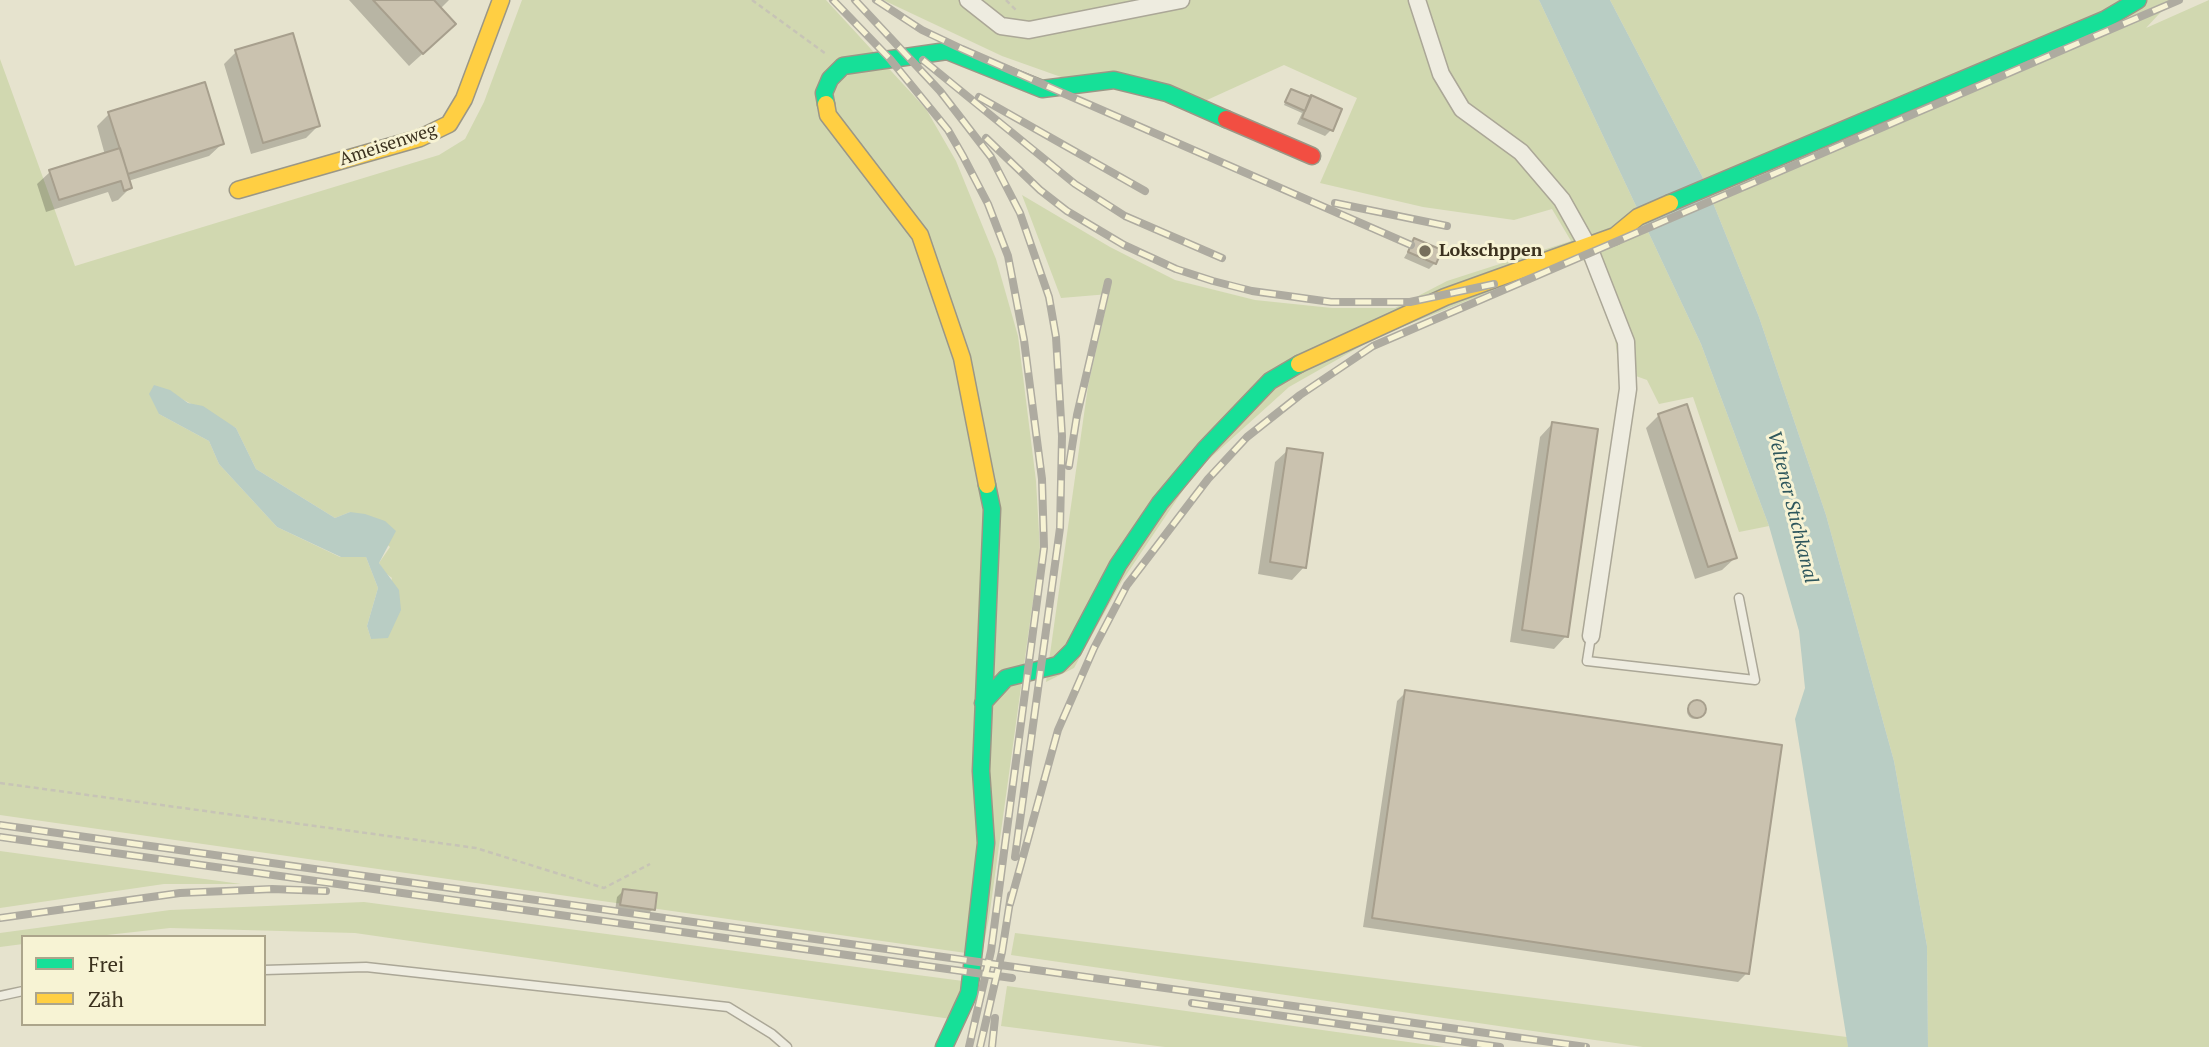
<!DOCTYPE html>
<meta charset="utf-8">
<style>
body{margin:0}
#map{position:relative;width:2209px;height:1047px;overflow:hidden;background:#e6e3ce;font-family:"PT Serif",serif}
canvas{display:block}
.legend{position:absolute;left:21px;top:935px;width:245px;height:91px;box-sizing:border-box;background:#f7f3d4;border:2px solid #aca58b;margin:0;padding:9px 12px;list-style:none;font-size:21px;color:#3b311e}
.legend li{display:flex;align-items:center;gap:14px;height:35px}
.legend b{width:35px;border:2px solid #aca58b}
</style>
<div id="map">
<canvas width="2209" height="1047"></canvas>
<ul class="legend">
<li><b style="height:9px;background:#16e098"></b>Frei</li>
<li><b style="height:9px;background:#ffcf43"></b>Zäh</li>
</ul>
</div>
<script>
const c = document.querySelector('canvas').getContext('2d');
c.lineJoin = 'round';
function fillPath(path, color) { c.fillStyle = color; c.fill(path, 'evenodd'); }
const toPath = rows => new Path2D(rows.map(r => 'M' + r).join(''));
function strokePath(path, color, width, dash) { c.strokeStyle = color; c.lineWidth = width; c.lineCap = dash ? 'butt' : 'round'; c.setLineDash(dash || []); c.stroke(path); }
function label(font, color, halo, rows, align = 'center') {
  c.font = font + ' "PT Serif",serif'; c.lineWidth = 6; c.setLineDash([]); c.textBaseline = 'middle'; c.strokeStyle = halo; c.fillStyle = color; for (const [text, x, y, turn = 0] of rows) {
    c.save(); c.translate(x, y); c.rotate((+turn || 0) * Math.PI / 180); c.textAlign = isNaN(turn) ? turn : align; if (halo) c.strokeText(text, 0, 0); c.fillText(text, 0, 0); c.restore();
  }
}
fillPath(toPath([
 [522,0,826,0,926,109,956,161,996,259,1018,336,1036,481,1040,550,989,918,974,995,965,1021,355,933,170,928,89,937,23,937,23,944,0,947,0,933,170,910,364,902,963,981,966,953,0,815,0,59,75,266,439,155,465,139,484,102],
 [180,398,236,428,256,469,335,518,350,512,390,547,379,563,384,572,392,578,371,639,367,626,378,588,366,557,340,557,277,527,219,464,209,441,159,414],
 [883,0,1539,0,1701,344,1769,526,1739,532,1693,397,1659,404,1647,380,1619,370,1615,339,1586,263,1579,256,1377,337,1289,387,1196,471,1122,581,1074,668,1046,682,1088,386,1109,294,1061,298,1022,195,1110,247,1175,280,1255,300,1332,308,1395,308,1447,281,1571,241,1552,209,1514,220,1423,207,1320,183,1357,98,1284,65,1207,100,1061,77,1002,56],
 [1610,0,2172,0,2146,28,2209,0,2209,1047,1928,1047,1927,946,1894,761,1826,515,1759,317,1703,178],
 [0,851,241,884,164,884,0,908],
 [1015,933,1847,1037,1848,1047,1643,1047,1011,955],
 [1007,986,1444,1047,1165,1047,1001,1026]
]), '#d1d8b0');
fillPath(toPath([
 [1539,0,1610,0,1703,178,1759,317,1826,515,1894,761,1927,946,1928,1047,1848,1047,1795,719,1805,688,1799,631,1769,526,1701,344],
 [154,385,170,390,188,403,203,406,236,428,256,469,335,518,350,512,365,514,385,521,396,531,379,563,399,590,401,610,388,638,371,639,367,626,378,588,366,557,341,557,277,527,219,464,209,441,159,414,149,394]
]), '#b9cdc4');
fillPath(toPath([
 [349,0,449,0,440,9,441,37,409,66],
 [236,52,318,126,306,138,251,154,224,64],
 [1289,93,1331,130,1325,136,1297,124,1302,113,1284,105],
 [109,114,222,144,209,156,128,181,130,188,118,200,112,202,108,192,46,212,37,184,50,172,105,155,97,126],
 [1415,240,1435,263,1429,269,1404,258],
 [1659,415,1735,558,1722,570,1695,579,1646,428],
 [1552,424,1566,636,1554,649,1510,642,1540,437],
 [1288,450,1304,567,1292,580,1258,574,1275,462],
 [1406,692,1747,973,1738,982,1363,927,1397,701],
 '1687 711a8 8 0 1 1 16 0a8 8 0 1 1-16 0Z',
 [623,891,653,909,647,915,615,911,617,897]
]), '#0003');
const building = toPath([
 [373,0,434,0,456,24,423,54,373,0],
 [293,33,320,126,263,143,235,50,293,33],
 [205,82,224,144,128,174,108,112,205,82],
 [1291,89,1311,97,1305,111,1285,102,1291,89],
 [1311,95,1342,109,1333,131,1302,118,1311,95],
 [120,148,132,188,124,191,121,181,59,200,49,170,120,148],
 [1414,238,1442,250,1436,264,1408,252,1414,238],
 [1687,404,1737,558,1708,567,1658,414,1687,404],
 [1552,422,1598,429,1568,637,1522,630,1552,422],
 [1287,448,1323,453,1306,568,1270,562,1287,448],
 [1405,690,1782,745,1749,974,1372,918,1405,690],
 '1688 709a9 9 0 1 1 18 0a9 9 0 1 1-18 0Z',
 [623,889,657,893,655,910,620,905,623,889]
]);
fillPath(building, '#cac2af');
strokePath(building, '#a79f8d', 2);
const lane = toPath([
 [1591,636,1587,661,1755,680,1739,598],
 [264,970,366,967,728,1007,772,1034,787,1047],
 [0,996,23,991]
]);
const street = toPath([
 [968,0,1001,26,1029,30,1181,0],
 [1417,0,1441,74,1462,109,1521,152,1562,200,1590,250,1626,342,1628,389,1591,636]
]);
const fast = toPath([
 [826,104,824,93,830,79,843,66,947,51,1042,89,1114,80,1167,93,1226,119],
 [1670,203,2106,19,2138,0],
 [983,703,1006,678,1058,665,1073,650,1118,565,1160,503,1205,449,1270,381,1299,364],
 [944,1047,969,993,986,843,981,771,992,509,987,485]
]);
const slow = toPath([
 [826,104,828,115,920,235,962,358,987,485],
 [238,190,420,138,449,124,464,99,501,0],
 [1299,364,1445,297,1615,236,1638,217,1670,203]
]);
const jam = toPath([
 [1226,119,1312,156]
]);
strokePath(lane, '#aba797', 11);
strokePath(street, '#aba797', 19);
strokePath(fast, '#9b9786', 19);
strokePath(slow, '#9b9786', 19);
strokePath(jam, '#9b9786', 19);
strokePath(toPath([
 [752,0,826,54],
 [1006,0,1016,10],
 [0,783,476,848,604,888,650,864]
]), '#c7c4b6', 2.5, [5, 3.5]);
strokePath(lane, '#eeece0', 8);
strokePath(street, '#eeece0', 16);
strokePath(fast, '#16e098', 16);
strokePath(slow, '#ffcf43', 16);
strokePath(jam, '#f24e42', 16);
const rail = toPath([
 [833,0,890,59,948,130,963,156,988,204,1008,256,1024,340,1042,479,1044,548,991,951,969,1047],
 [855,0,940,91,991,157,1020,213,1049,297,1056,337,1062,436,1060,528,1015,857],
 [876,0,922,30,962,49,1411,245],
 [923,60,1075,184,1125,216,1222,258],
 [979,97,1145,191],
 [986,138,1040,190,1067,211,1124,245,1176,269,1213,281,1252,291,1331,302,1410,302,1494,284],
 [1335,203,1447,226],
 [1069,466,1077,415,1108,282],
 [0,825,1586,1047],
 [0,837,1012,978],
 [1010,904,1058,730,1094,648,1127,585,1208,479,1247,437,1300,395,1373,346,2179,0],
 [0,918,180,893,272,889,326,891],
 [1192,1003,1500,1047],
 [980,1047,1002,952,1011,895],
 [992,1047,995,1018]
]);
strokePath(rail, '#aeaba0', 8);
strokePath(rail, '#f7f3d4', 5, [16]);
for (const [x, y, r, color] of [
 [1425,251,7,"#776f5c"]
]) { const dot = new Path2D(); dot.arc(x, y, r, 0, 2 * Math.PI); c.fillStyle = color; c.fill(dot); strokePath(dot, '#f7f3d4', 2.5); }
label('18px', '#3b311e', '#f7f3d4', [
 ["Ameisenweg",388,145,-18]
]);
label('bold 18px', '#3b311e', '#f7f3d4', [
 ["Lokschppen",1439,251]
], 'left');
label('italic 19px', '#2d565c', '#f7f3d4', [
 ["Veltener Stichkanal",1792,507,76]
]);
</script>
